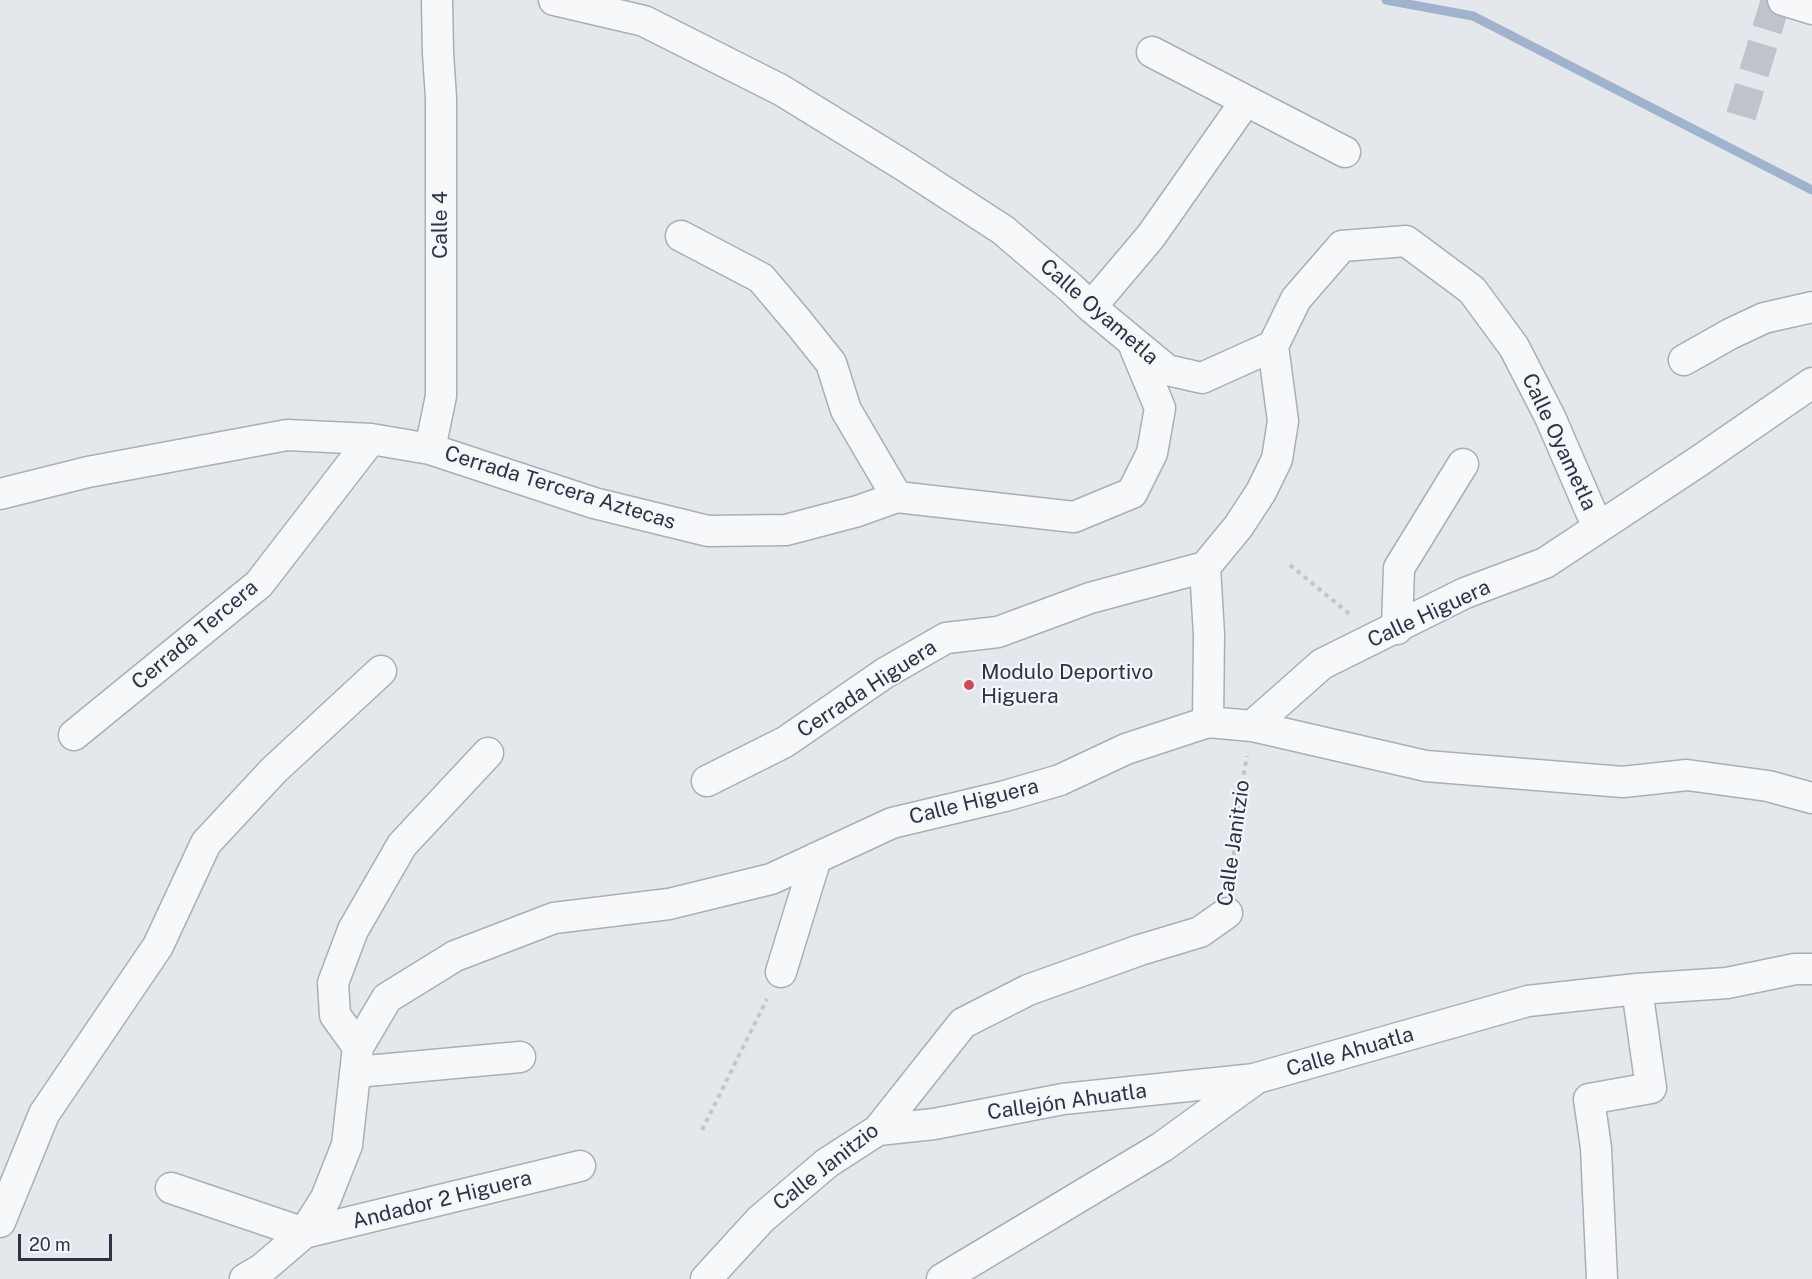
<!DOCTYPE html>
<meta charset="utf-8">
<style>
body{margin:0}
#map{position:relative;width:1812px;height:1279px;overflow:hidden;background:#e4e7ec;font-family:"Public Sans",sans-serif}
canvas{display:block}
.scale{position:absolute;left:18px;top:1234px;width:94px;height:27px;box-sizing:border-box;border:3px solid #2b3445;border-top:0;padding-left:8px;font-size:18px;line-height:21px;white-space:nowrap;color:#2b3445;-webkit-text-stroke:4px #f4f6f9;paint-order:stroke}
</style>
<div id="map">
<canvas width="1812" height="1279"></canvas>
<div class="scale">20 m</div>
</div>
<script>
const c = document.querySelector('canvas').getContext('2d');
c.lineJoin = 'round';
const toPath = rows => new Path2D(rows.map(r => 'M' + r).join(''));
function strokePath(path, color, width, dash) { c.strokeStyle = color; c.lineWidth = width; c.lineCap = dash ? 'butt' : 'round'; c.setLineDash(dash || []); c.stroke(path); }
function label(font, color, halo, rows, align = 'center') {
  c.font = font + ' "Public Sans",sans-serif'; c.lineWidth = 4.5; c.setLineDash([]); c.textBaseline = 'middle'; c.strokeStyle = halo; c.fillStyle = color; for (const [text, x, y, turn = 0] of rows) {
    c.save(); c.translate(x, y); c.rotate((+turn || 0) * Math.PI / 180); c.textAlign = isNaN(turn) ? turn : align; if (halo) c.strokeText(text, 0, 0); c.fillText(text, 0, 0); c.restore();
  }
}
strokePath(toPath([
 [1386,0,1473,16,1812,190]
]), '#9fb4cc', 9);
strokePath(toPath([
 [1741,116,1776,0]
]), '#bfc3cb', 30, [30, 15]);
const minor = toPath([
 [554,0,644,21,781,90,903,165,1003,230,1071,288,1091,307,1167,370,1202,378,1273,346,1296,299,1342,246,1406,241,1472,290,1514,347,1550,417,1598,528],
 [1783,0,1812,9],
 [1152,52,1345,152],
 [681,236,761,278,799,323,831,363,846,410,897,497],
 [1091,307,1151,236,1245,102],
 [1684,360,1730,334,1764,318,1812,307],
 [430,449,441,396,441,98,438,53,437,0],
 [0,494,88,472,287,435,371,439,430,449,594,503,708,531,786,530,858,511,897,497,1074,517,1132,493,1152,453,1160,408,1135,348],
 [1397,629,1399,568,1463,464],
 [1208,722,1209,635,1205,567,1238,527,1261,492,1277,459,1283,421,1273,346],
 [1252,726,1322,664,1465,593,1545,563,1699,461,1812,383],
 [74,735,259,584,371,439],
 [707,781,785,742,885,673,946,638,998,632,1090,598,1205,567],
 [781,972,816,858],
 [358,1047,335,1015,333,983,353,930,402,845,488,753],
 [356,1072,520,1057],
 [878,1130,934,1124,1063,1099,1255,1079],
 [171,1188,304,1233],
 [0,1222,44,1114,158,946,206,843,274,770,381,671],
 [304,1233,580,1166],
 [245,1279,262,1269,304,1233,326,1198,347,1145,358,1047,387,998,455,956,554,918,669,904,771,879,892,823,1005,796,1060,780,1126,749,1208,722,1252,726,1426,766,1623,782,1687,775,1768,786,1812,798],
 [706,1279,761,1219,827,1163,878,1130,963,1023,1028,990,1140,950,1200,932,1227,913],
 [942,1279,1162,1147,1257,1078,1528,1001,1637,989,1727,983,1795,969,1812,969],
 [1602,1279,1596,1148,1589,1099,1651,1088,1637,989]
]);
strokePath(minor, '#a9aeb7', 33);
strokePath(toPath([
 [1290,565,1352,616],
 [1233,882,1235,826,1247,756],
 [702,1130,767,999]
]), '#c2c5cb', 4, [4.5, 4.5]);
strokePath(minor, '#f7f8fa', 30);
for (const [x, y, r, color] of [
 [969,685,6,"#d1495b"]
]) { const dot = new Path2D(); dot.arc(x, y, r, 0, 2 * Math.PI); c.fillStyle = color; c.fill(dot); strokePath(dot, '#f4f6f9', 2); }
label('21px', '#2b3445', '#f4f6f9', [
 ["Calle 4",441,225,-90],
 ["Calle Oyametla",1099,312,41],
 ["Calle Oyametla",1559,442,65],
 ["Cerrada Tercera Aztecas",560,488,17],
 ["Calle Higuera",1429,614,-25],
 ["Cerrada Tercera",195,635,-40],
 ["Cerrada Higuera",867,689,-33],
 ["Calle Higuera",974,802,-14],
 ["Calle Janitzio",1234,843,-82],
 ["Calle Ahuatla",1350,1052,-16],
 ["Callejón Ahuatla",1067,1102,-8],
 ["Calle Janitzio",826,1167,-38],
 ["Andador 2 Higuera",442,1200,-14]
]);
label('21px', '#2b3445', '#f4f6f9', [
 ["Modulo Deportivo",981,673],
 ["Higuera",981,697]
], 'left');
</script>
